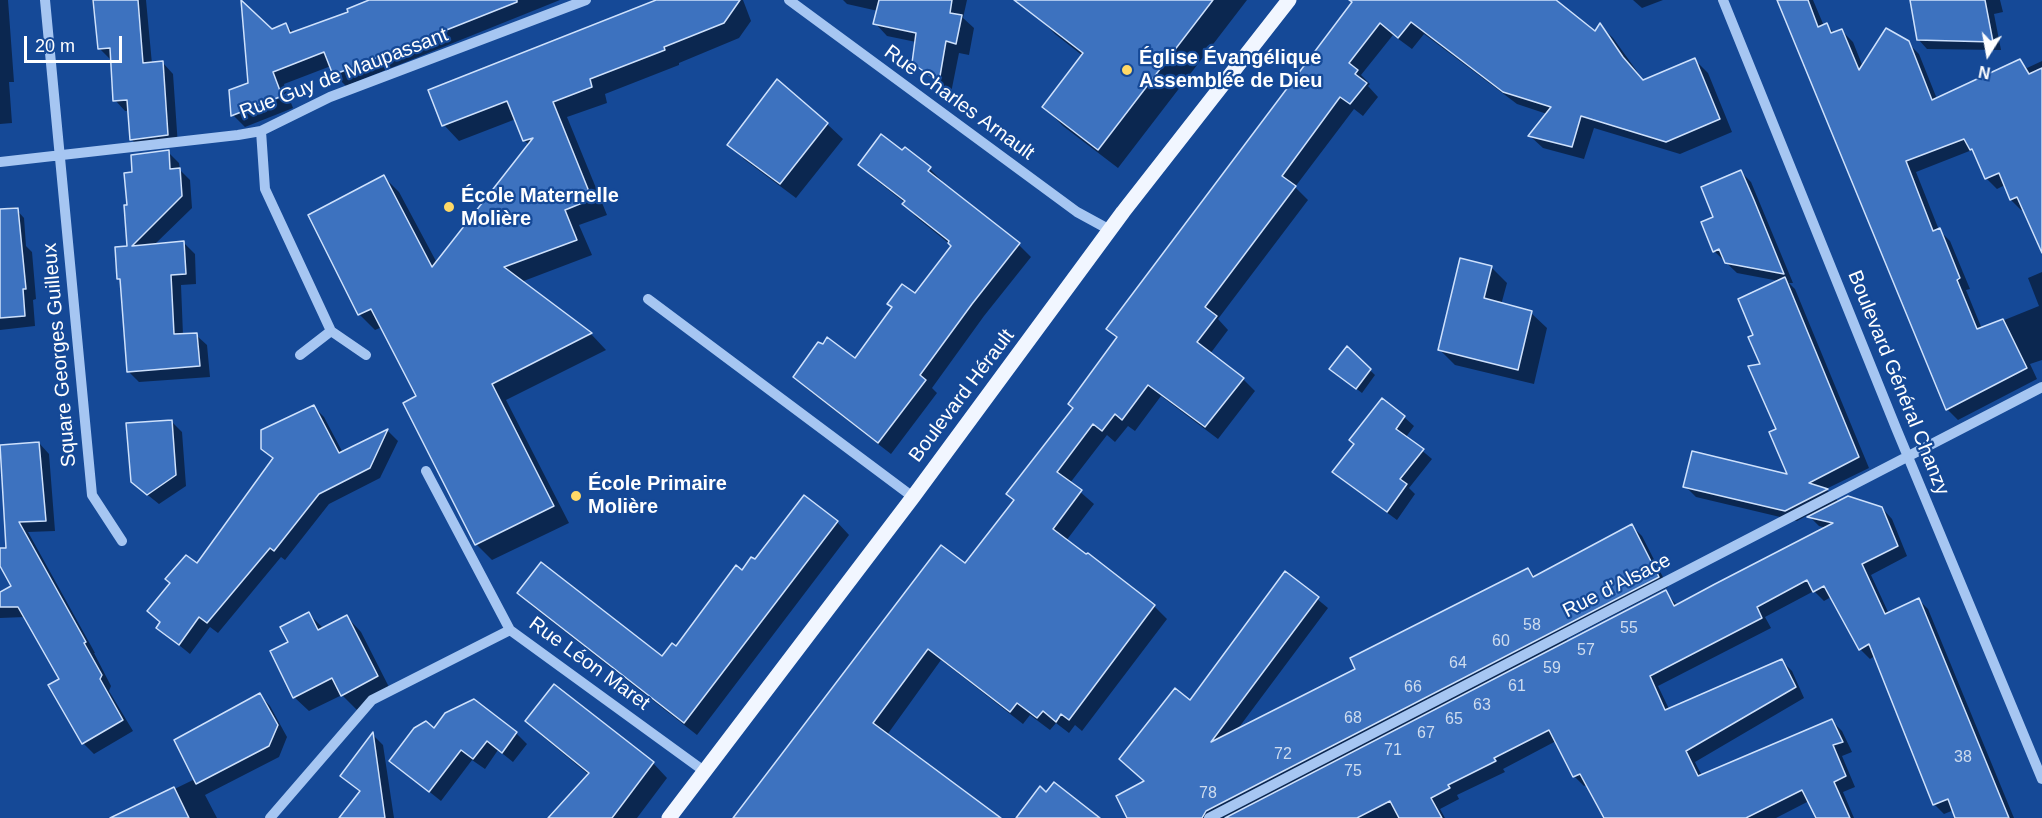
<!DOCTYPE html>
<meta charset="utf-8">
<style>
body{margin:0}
#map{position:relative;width:2042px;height:818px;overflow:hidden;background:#154997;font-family:Arial,sans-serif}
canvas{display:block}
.north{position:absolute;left:1958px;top:24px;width:60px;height:60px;-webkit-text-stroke:4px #154997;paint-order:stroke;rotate:191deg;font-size:16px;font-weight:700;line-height:24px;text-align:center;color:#fff}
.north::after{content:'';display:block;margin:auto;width:21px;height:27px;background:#fff;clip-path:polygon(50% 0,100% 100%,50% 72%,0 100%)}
.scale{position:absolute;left:24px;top:36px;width:98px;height:27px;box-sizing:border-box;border:3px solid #fff;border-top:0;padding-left:8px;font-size:18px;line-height:21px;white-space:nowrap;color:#fff;-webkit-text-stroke:4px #154997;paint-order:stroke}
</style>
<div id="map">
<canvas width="2042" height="818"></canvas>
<div class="north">N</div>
<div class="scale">20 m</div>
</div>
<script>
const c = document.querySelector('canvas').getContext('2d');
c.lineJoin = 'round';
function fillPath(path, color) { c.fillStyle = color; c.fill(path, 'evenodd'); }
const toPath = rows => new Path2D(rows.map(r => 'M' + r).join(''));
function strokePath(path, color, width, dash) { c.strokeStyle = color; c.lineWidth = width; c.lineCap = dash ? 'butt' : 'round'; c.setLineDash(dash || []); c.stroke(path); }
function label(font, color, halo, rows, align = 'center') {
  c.font = font + ' Arial,sans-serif'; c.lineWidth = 4.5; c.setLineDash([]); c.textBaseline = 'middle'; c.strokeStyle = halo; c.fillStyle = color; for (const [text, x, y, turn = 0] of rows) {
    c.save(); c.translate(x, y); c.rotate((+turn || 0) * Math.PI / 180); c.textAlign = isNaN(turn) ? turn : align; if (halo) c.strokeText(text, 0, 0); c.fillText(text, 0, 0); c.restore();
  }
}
fillPath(toPath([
 [0,0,8,0,14,82,9,82,12,123,0,124],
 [92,0,146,0,152,64,163,63,173,74,178,146,142,150,131,139,129,111,125,111,115,100,112,59,110,59,99,48,96,18,94,15],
 [373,0,560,0,346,86,334,74,331,66,284,84,287,93,241,111,241,114,288,95,293,108,245,127,233,115,231,91,249,84,272,30,286,25,294,33,350,12],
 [659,0,743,0,751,21,739,38,679,63,679,65,605,94,607,103,567,117,607,215,579,225,592,255,521,282,591,334,606,350,506,400,569,523,492,560,476,544,418,396,382,327,375,330,359,314,384,177,399,192,437,263,529,145,524,140,516,119,459,141,444,125],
 [843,0,967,0,963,18,974,28,969,55,959,53,951,93,927,75,914,62,916,42,887,36,875,23,878,11,847,4],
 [1035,0,1247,0,1118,168,1063,126,1044,107,1083,56,1055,34,1036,15],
 [1357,0,1553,0,1595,33,1601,26,1613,38,1644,81,1695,60,1708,73,1732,132,1680,154,1594,128,1584,159,1543,148,1530,136,1547,114,1517,104,1424,34,1412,49,1393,35,1361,75,1370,84,1368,86,1378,97,1363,116,1354,109,1295,187,1308,200,1218,319,1228,330,1210,354,1243,379,1255,391,1218,439,1161,396,1135,431,1128,426,1115,442,1107,435,1070,483,1094,504,1066,541,1085,556,1088,555,1154,606,1167,619,1082,731,1075,725,1069,733,1056,723,1050,730,1030,715,1023,724,941,660,887,735,997,818,735,818,965,565,1015,500,1118,339,1108,328],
 [1633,0,1663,0,1642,8],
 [1779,0,1813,0,1824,26,1827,25,1835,34,1842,31,1853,42,1863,67,1908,43,1919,54,1937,99,2020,61,2027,68,2042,61,2042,252,2024,209,2021,210,2011,200,2005,185,1997,189,1986,178,1976,154,1972,150,1916,172,1939,230,1950,241,1970,289,1966,290,1982,329,2039,306,2028,278,2042,272,2042,360,2030,364,2037,379,1958,420,1947,409],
 [1911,0,2000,0,2003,12,1994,14,2001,50,1927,49,1918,39],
 [827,124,843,139,796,198,745,160,729,144],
 [168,152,179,163,180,170,190,180,192,208,154,245,184,243,195,254,196,284,181,285,183,335,196,335,207,345,210,377,139,382,128,371,122,282,119,278,129,247,128,206,134,173],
 [860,165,930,169,942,181,941,183,1019,245,1031,257,984,316,932,388,937,393,891,454,807,389,795,377,855,360,916,295,952,246,916,217,904,204,905,203,872,177],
 [1741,172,1751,182,1793,283,1789,283,1795,289,1869,468,1826,489,1839,502,1882,508,1892,519,1907,556,1871,575,1889,614,1918,599,1928,609,2014,818,1957,818,1954,810,1944,814,1934,804,1875,656,1870,659,1860,649,1831,597,1824,601,1814,591,1765,617,1771,628,1658,686,1669,709,1782,661,1792,671,1804,698,1695,762,1702,776,1832,721,1842,731,1852,752,1842,756,1855,787,1843,792,1854,818,1818,818,1809,801,1776,818,1605,818,1587,785,1584,786,1574,776,1556,741,1503,769,1505,772,1457,795,1459,799,1440,809,1445,818,1128,818,1190,702,1286,573,1328,608,1237,730,1357,669,1528,569,1535,577,1632,526,1642,536,1668,587,1567,639,1568,642,1665,592,1677,605,1827,528,1819,526,1808,515,1797,521,1696,497,1685,486,1790,476,1755,336,1779,281,1737,273,1714,251,1715,218],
 [14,207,24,218,26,246,32,252,36,299,33,300,35,326,0,330,0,209],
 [1491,267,1507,283,1501,305,1531,313,1547,328,1534,384,1455,365,1440,350],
 [1347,348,1375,375,1362,393,1331,369],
 [314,407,324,417,343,453,388,431,398,441,380,478,329,504,285,560,281,557,218,633,210,627,190,654,158,628,197,565,274,459,263,448],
 [1404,417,1414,426,1406,437,1432,459,1409,488,1415,494,1397,520,1344,481,1334,471],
 [171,421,182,432,186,486,159,504,144,492],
 [39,443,49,454,55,531,28,532,95,653,94,653,111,686,109,691,133,731,94,754,84,744,50,686,61,680,25,617,0,618,0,593,13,587,8,549,0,447],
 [837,522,849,535,697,735,531,605,519,592,662,658,676,648,742,572,755,561],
 [309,614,324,629,347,617,361,632,391,691,357,710,342,695,309,711,294,697,290,643],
 [554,686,653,763,667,778,637,818,559,818,589,775,542,736,527,721],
 [260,695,270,706,287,737,279,757,205,795,217,818,128,818,125,813,193,780,197,784,176,741],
 [473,701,516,733,527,744,513,762,498,750,485,769,472,760,441,801,391,761],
 [373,735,383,745,394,818,341,818,360,792,342,776]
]), '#0007');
const building = toPath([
 [93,0,138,0,143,63,163,61,168,135,130,140,127,100,113,101,110,48,98,49,93,0],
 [241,0,272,29,286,23,290,33,348,12,347,9,369,0,517,0,517,2,333,75,324,52,273,72,282,96,231,116,229,90,248,83,241,0],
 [656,0,740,0,724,23,664,47,665,50,590,79,592,87,553,102,592,199,565,210,577,240,504,267,592,333,492,384,554,506,475,545,403,403,416,396,371,309,358,315,308,215,384,175,432,267,533,138,523,141,507,101,442,126,428,90,656,0],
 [879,0,952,0,950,13,962,15,956,44,946,41,939,82,912,63,916,33,873,24,879,0],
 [1014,0,1213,0,1098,150,1042,107,1083,53,1014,0],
 [1349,0,1556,0,1595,31,1600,23,1623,57,1643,80,1695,58,1720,119,1666,142,1581,116,1572,147,1528,136,1551,107,1503,92,1411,22,1398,38,1380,23,1349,63,1358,70,1355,74,1367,83,1350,104,1340,97,1282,176,1296,186,1205,307,1217,316,1197,342,1244,378,1205,427,1148,385,1122,420,1115,414,1102,431,1093,424,1057,472,1082,490,1053,529,1086,554,1088,553,1155,605,1069,720,1061,714,1056,722,1043,711,1037,718,1017,703,1010,712,928,649,873,723,1001,818,733,818,941,545,965,563,1014,500,1006,494,1073,408,1068,404,1117,337,1106,329,1352,2,1349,0],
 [1777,0,1808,0,1818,27,1827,23,1831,33,1842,29,1859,70,1886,28,1909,41,1932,100,2020,59,2029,74,2042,68,2042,253,2017,197,2010,200,1999,173,1985,179,1972,149,1970,150,1964,139,1906,161,1933,231,1940,228,1960,278,1957,280,1977,329,2003,319,2027,368,1946,410,1777,0],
 [1910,0,1985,0,1993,42,1917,40,1910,0],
 [777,79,828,123,780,184,727,145,777,79],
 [881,134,902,150,905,147,931,167,928,171,1020,243,972,304,920,375,926,380,878,443,793,377,818,342,823,344,827,337,855,358,892,307,887,304,902,284,915,293,951,246,948,243,949,241,902,204,905,201,858,165,881,134],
 [169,150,170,169,180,168,182,196,132,246,184,241,186,274,171,275,174,334,197,333,200,366,127,372,120,279,117,279,115,247,127,246,124,205,127,205,124,173,132,172,131,155,169,150],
 [1741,170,1754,200,1784,274,1725,263,1719,249,1713,252,1701,222,1713,217,1701,187,1741,170],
 [18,208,26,289,23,289,25,316,0,318,0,209,18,208],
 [1460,258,1492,266,1484,298,1532,311,1518,370,1438,350,1460,258],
 [1785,277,1859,457,1809,483,1828,489,1785,511,1683,487,1692,451,1787,474,1769,432,1776,429,1748,366,1760,364,1748,337,1753,335,1738,299,1785,277],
 [1347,346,1371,369,1356,389,1329,369,1347,346],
 [1382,398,1405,416,1396,429,1424,449,1400,479,1407,484,1387,512,1332,472,1354,444,1349,440,1382,398],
 [314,405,339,453,388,429,370,468,319,494,274,551,270,548,207,623,199,617,179,645,156,628,160,622,147,611,170,583,165,579,186,555,197,563,273,458,261,449,261,430,314,405],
 [172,420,176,475,147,495,131,482,126,423,172,420],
 [39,442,46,521,19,522,86,642,84,643,102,675,100,679,123,720,82,744,48,685,59,679,18,607,0,607,0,592,11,586,0,566,0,548,6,548,0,445,39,442],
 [804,495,838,521,684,723,517,593,541,562,662,656,672,643,676,646,736,565,742,570,751,557,755,559,804,495],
 [1848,496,1882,507,1898,546,1862,564,1885,614,1919,598,2009,818,1955,818,1948,799,1933,805,1869,644,1859,650,1824,586,1813,592,1807,580,1757,607,1762,618,1650,676,1665,710,1782,659,1796,687,1686,751,1698,776,1832,719,1843,742,1833,745,1846,776,1834,782,1850,818,1816,818,1802,790,1746,818,1604,818,1580,774,1573,777,1549,730,1494,758,1496,761,1448,785,1450,788,1431,798,1442,818,1399,818,1390,801,1357,818,1225,818,1666,590,1674,606,1715,584,1833,523,1807,517,1848,496],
 [1632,524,1659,577,1206,811,1202,818,1127,818,1116,796,1144,781,1119,759,1175,688,1190,700,1285,571,1319,597,1211,742,1355,669,1350,658,1528,568,1533,577,1632,524],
 [309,612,318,630,347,615,378,676,341,696,332,678,293,698,270,651,288,642,280,627,309,612],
 [554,684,654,762,612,818,548,818,589,773,525,721,554,684],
 [260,693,278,725,269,746,196,784,174,740,260,693],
 [474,699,517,732,502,753,487,741,473,759,461,750,429,792,389,761,414,728,426,721,434,728,445,713,474,699],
 [373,732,385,818,339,818,360,791,340,776,373,732],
 [1054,782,1100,818,1016,818,1040,786,1046,792,1054,782],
 [174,787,189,818,110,818,174,787]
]);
fillPath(building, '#3d72bf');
strokePath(building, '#cee1fc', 1.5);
strokePath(toPath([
 [45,0,92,495,122,541],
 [789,0,1077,212,1110,230],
 [1723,0,1896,428,2042,779],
 [261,131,265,189,331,331,366,355],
 [0,162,238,135,261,131,330,97,586,0],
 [648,299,913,497],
 [300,355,331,331],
 [426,471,510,630,704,771],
 [270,818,372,700,510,630],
 [1209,818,2042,387]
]), '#a6c6f2', 10);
strokePath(toPath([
 [669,818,913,497,1123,212,1289,0]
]), '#f1f6ff', 15);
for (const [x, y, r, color] of [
 [1127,70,6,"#ffd967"],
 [449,207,6,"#ffd967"],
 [576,496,6,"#ffd967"]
]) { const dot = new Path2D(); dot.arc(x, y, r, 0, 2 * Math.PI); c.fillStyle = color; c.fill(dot); strokePath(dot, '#154997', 2); }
label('16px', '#cedcef', null, [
 ["58",1532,626],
 ["55",1629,629],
 ["60",1501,642],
 ["57",1586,651],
 ["64",1458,664],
 ["59",1552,669],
 ["61",1517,687],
 ["66",1413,688],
 ["63",1482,706],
 ["68",1353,719],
 ["65",1454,720],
 ["67",1426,734],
 ["71",1393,751],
 ["72",1283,755],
 ["38",1963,758],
 ["75",1353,772],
 ["78",1208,794]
]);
label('bold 20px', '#fff', '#154997', [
 ["Église Évangélique",1139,58],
 ["Assemblée de Dieu",1139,81],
 ["École Maternelle",461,196],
 ["Molière",461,219],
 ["École Primaire",588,484],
 ["Molière",588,507]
], 'left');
label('20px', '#fff', '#154997', [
 ["Rue Guy de Maupassant",344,74,-21],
 ["Rue Charles Arnault",959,103,36],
 ["Square Georges Guilleux",60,355,-95],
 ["Boulevard Général Chanzy",1898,383,68],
 ["Boulevard Hérault",962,396,-53],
 ["Rue d’Alsace",1617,586,-27],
 ["Rue Léon Maret",589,664,36]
]);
</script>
